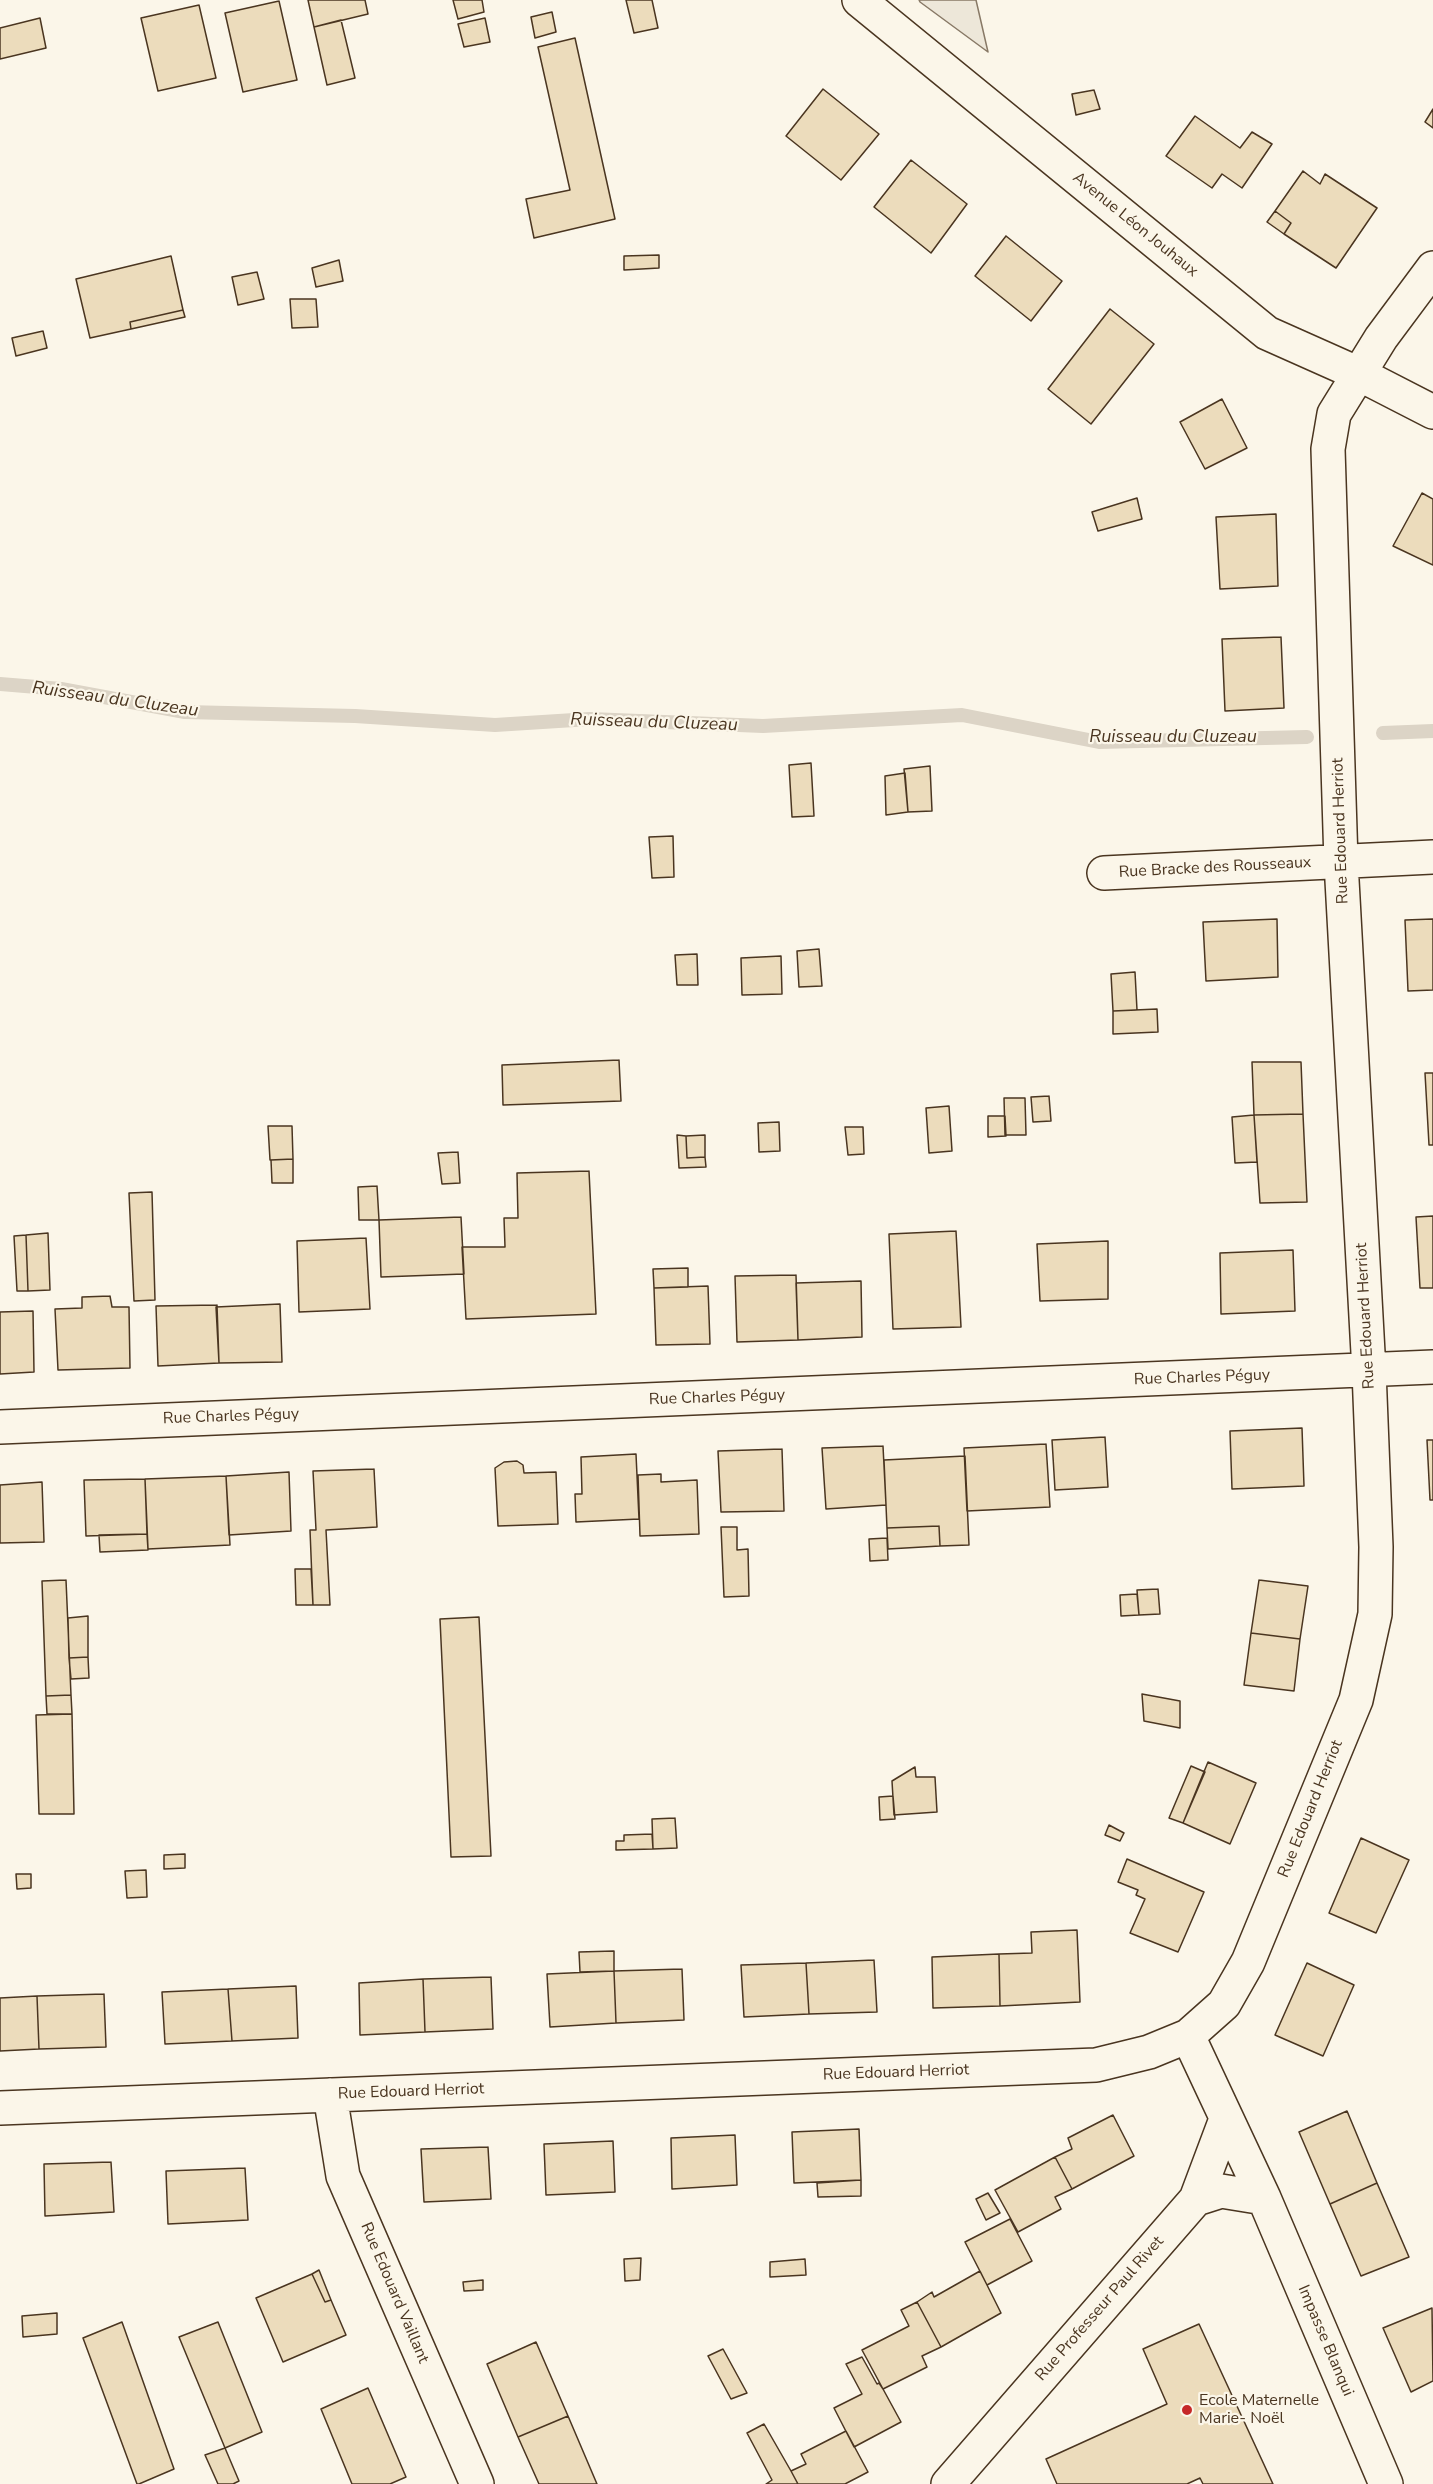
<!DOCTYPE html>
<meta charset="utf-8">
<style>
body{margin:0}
canvas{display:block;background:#fbf6e9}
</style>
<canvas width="1433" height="2484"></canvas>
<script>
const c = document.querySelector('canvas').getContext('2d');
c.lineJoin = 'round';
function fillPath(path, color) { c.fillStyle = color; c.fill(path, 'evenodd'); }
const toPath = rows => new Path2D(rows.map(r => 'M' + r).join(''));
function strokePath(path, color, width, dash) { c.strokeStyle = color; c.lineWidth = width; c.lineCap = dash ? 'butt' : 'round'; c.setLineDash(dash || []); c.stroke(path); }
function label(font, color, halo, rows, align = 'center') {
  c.font = font + ' "Nunito Sans",sans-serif'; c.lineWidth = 4.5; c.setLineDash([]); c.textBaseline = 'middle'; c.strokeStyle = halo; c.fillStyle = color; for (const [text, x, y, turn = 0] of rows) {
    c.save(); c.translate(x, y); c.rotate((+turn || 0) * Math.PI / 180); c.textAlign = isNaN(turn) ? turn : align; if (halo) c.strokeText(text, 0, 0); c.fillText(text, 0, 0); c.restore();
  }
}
const parking = toPath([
 [919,0,976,0,988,52,920,2,919,0]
]);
fillPath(parking, '#ede7d9');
strokePath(parking, '#887966', 1.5);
strokePath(toPath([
 [0,684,61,689,185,712,355,716,495,725,590,719,763,726,962,715,1099,742,1307,737],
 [1383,733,1433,731]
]), '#dcd4c6', 14);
const building = toPath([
 [308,0,365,0,368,14,314,27,308,0],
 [453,0,482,0,484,12,458,19,453,0],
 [626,0,652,0,658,28,634,33,626,0],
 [279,1,297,80,243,92,225,13,279,1],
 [199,5,216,78,158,91,141,18,199,5],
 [552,12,556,32,535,38,531,17,552,12],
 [40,18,46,48,0,59,0,28,40,18],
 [485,18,490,42,464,47,458,24,485,18],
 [341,20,355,78,327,85,314,27,341,20],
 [575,38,615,219,534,238,526,199,570,190,538,47,575,38],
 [823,89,879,134,841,180,786,136,823,89],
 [1094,90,1100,109,1076,115,1072,94,1094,90],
 [1433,109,1433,128,1425,122,1433,109],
 [1195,116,1240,148,1252,132,1272,144,1242,188,1222,174,1212,188,1166,156,1195,116],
 [911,160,967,204,931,253,874,207,911,160],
 [1303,171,1320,184,1325,174,1377,208,1336,268,1284,234,1291,223,1275,211,1303,171],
 [1275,211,1291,223,1284,234,1267,222,1275,211],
 [1006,236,1062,281,1031,321,975,276,1006,236],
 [659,255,659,268,624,270,624,256,659,255],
 [171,256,183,310,130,322,131,329,90,338,76,279,171,256],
 [339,260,343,281,316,287,312,268,339,260],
 [257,272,264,299,238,305,232,277,257,272],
 [290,299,316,299,318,327,292,328,290,299],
 [1110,309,1154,344,1091,424,1048,389,1110,309],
 [183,310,185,317,131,329,130,322,183,310],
 [43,331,47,348,16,356,12,338,43,331],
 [1222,399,1247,448,1205,469,1180,422,1222,399],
 [1422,493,1433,499,1433,565,1393,546,1422,493],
 [1137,498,1142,519,1098,531,1092,512,1137,498],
 [1276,514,1278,586,1220,589,1216,517,1276,514],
 [1281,637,1284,708,1225,711,1222,639,1281,637],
 [811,763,814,816,792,817,789,765,811,763],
 [930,766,932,811,908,812,904,769,930,766],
 [905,773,908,812,886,815,885,776,905,773],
 [673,836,674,877,652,878,649,837,673,836],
 [1277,919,1278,977,1206,981,1203,922,1277,919],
 [1433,919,1433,990,1408,991,1405,920,1433,919],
 [819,949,822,986,799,987,797,951,819,949],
 [697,954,698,985,677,985,675,955,697,954],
 [781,956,782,994,742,995,741,958,781,956],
 [1135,972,1137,1010,1113,1011,1111,974,1135,972],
 [1157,1009,1158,1032,1113,1034,1113,1011,1157,1009],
 [619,1060,621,1101,503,1105,502,1065,619,1060],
 [1252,1062,1301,1062,1303,1114,1254,1115,1252,1062],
 [1425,1073,1433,1073,1433,1145,1429,1145,1425,1073],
 [1049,1096,1051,1121,1033,1122,1031,1097,1049,1096],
 [1004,1098,1025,1098,1026,1135,1005,1135,1004,1098],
 [949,1106,952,1151,929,1153,926,1108,949,1106],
 [1303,1114,1307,1202,1260,1203,1254,1115,1303,1114],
 [1254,1115,1257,1162,1235,1163,1232,1117,1254,1115],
 [988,1116,1005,1116,1006,1136,988,1137,988,1116],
 [779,1122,780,1151,759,1152,758,1123,779,1122],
 [268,1126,292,1126,293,1159,270,1160,268,1126],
 [845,1127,863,1127,864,1154,848,1155,845,1127],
 [677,1135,686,1136,687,1158,705,1157,706,1167,679,1168,677,1135],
 [705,1135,705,1157,687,1158,686,1136,705,1135],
 [458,1152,460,1183,442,1184,438,1153,458,1152],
 [293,1159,293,1183,272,1183,271,1160,293,1159],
 [589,1171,596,1314,466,1319,462,1247,505,1247,504,1218,518,1218,517,1173,589,1171],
 [377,1186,379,1220,359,1220,358,1187,377,1186],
 [152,1192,155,1300,134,1301,129,1193,152,1192],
 [1433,1216,1433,1288,1420,1288,1416,1217,1433,1216],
 [461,1217,464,1274,381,1277,379,1220,461,1217],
 [956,1231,961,1327,893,1329,889,1234,956,1231],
 [48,1233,50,1290,28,1291,26,1235,48,1233],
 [26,1235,28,1291,17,1291,14,1236,26,1235],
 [366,1238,370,1309,299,1312,297,1241,366,1238],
 [1108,1241,1108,1299,1040,1301,1037,1244,1108,1241],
 [1293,1250,1295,1311,1221,1314,1220,1253,1293,1250],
 [688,1268,688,1287,654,1288,653,1269,688,1268],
 [796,1275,798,1340,737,1342,735,1276,796,1275],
 [861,1281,862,1337,798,1340,796,1283,861,1281],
 [708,1286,710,1344,656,1345,654,1288,708,1286],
 [110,1296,112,1307,129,1307,130,1368,58,1370,55,1309,82,1308,82,1297,110,1296],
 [280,1304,282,1362,219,1363,216,1307,280,1304],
 [217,1305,219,1363,158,1366,156,1306,217,1305],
 [33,1311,34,1372,0,1374,0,1312,33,1311],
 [1302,1428,1304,1486,1232,1489,1230,1431,1302,1428],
 [1105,1437,1108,1487,1055,1490,1052,1440,1105,1437],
 [1427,1440,1433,1440,1433,1500,1430,1500,1427,1440],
 [1046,1444,1050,1507,967,1511,964,1448,1046,1444],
 [883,1446,886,1505,826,1509,822,1448,883,1446],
 [782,1449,784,1511,721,1512,718,1451,782,1449],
 [636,1454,639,1519,576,1522,575,1494,582,1494,581,1457,636,1454],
 [965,1456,969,1545,940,1546,939,1526,887,1528,884,1460,965,1456],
 [517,1461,523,1465,524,1473,556,1472,558,1524,498,1526,495,1468,504,1462,517,1461],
 [374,1469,377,1527,326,1530,330,1605,313,1605,310,1530,316,1530,313,1471,374,1469],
 [289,1472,291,1531,229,1535,226,1476,289,1472],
 [661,1474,661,1482,697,1480,699,1534,640,1536,638,1475,661,1474],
 [226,1476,230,1545,148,1549,145,1479,226,1476],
 [145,1479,147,1534,86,1536,84,1480,145,1479],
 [42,1482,44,1542,0,1543,0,1485,42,1482],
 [939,1526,940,1546,888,1549,887,1528,939,1526],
 [721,1527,737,1527,737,1550,748,1549,749,1596,724,1597,721,1527],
 [147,1534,148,1550,100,1552,99,1535,147,1534],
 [887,1538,888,1560,870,1561,869,1539,887,1538],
 [295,1569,311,1569,313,1605,296,1605,295,1569],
 [66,1580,71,1695,46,1696,42,1581,66,1580],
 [1259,1580,1308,1586,1300,1639,1251,1633,1259,1580],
 [1158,1589,1160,1614,1139,1615,1137,1590,1158,1589],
 [1137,1594,1139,1615,1121,1616,1120,1595,1137,1594],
 [88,1616,88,1657,69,1658,68,1618,88,1616],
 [479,1617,491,1856,451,1857,440,1619,479,1617],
 [1251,1633,1300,1639,1294,1691,1244,1685,1251,1633],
 [88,1657,89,1678,71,1679,69,1658,88,1657],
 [1142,1694,1180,1701,1180,1728,1144,1721,1142,1694],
 [71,1695,72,1714,47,1714,46,1696,71,1695],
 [72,1714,74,1814,39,1814,36,1715,72,1714],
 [1208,1762,1256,1783,1230,1844,1183,1823,1208,1762],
 [1191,1766,1205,1772,1183,1823,1169,1818,1191,1766],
 [915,1767,916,1777,935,1777,937,1812,894,1815,892,1781,915,1767],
 [893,1796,895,1819,880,1820,879,1797,893,1796],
 [675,1818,677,1848,653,1849,652,1819,675,1818],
 [1109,1825,1124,1833,1120,1841,1105,1835,1109,1825],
 [652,1834,653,1849,616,1850,616,1841,624,1841,624,1835,652,1834],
 [1361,1838,1409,1860,1376,1933,1329,1913,1361,1838],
 [185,1854,185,1868,164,1869,164,1855,185,1854],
 [1127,1859,1204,1892,1178,1952,1130,1933,1145,1899,1136,1895,1138,1890,1118,1882,1127,1859],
 [146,1870,147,1897,127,1898,125,1871,146,1870],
 [16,1874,31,1874,31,1888,17,1889,16,1874],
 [1077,1930,1080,2002,1000,2006,999,1954,1032,1953,1031,1932,1077,1930],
 [614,1951,614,1971,580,1972,579,1952,614,1951],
 [999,1954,1000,2006,933,2008,932,1957,999,1954],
 [874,1960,877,2012,809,2014,806,1963,874,1960],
 [806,1963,809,2014,744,2017,741,1965,806,1963],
 [1307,1963,1354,1985,1323,2056,1275,2035,1307,1963],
 [682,1969,684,2020,616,2023,614,1971,682,1969],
 [614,1971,616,2023,550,2027,547,1974,614,1971],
 [491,1977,493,2029,425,2032,423,1979,491,1977],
 [423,1979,425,2032,360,2035,359,1983,423,1979],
 [296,1986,298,2038,232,2041,228,1989,296,1986],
 [228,1989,232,2041,165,2044,162,1992,228,1989],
 [104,1994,106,2047,39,2049,37,1996,104,1994],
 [37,1996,39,2049,0,2051,0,1998,37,1996],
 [1347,2111,1377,2183,1330,2204,1299,2132,1347,2111],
 [1113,2115,1134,2156,1072,2189,1055,2157,1072,2149,1068,2138,1113,2115],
 [859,2129,861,2180,794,2183,792,2132,859,2129],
 [735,2135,737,2185,672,2189,671,2138,735,2135],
 [613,2141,615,2192,546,2195,544,2144,613,2141],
 [488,2147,491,2199,424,2202,421,2149,488,2147],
 [1055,2157,1072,2189,1055,2197,1061,2209,1018,2232,995,2190,1055,2157],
 [111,2162,114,2212,45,2216,44,2164,111,2162],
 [245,2168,248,2220,168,2224,166,2171,245,2168],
 [861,2180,861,2196,818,2197,817,2183,861,2180],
 [1377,2183,1409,2257,1361,2276,1330,2204,1377,2183],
 [988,2193,1000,2213,986,2220,976,2199,988,2193],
 [1010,2219,1032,2261,987,2285,965,2242,1010,2219],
 [641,2258,640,2280,625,2281,624,2259,641,2258],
 [805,2259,806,2275,770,2277,770,2262,805,2259],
 [319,2270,331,2300,325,2302,312,2274,319,2270],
 [980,2271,1001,2313,941,2347,917,2302,932,2292,934,2297,980,2271],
 [312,2274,325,2302,331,2300,346,2335,283,2362,256,2298,312,2274],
 [483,2280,483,2290,464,2291,463,2282,483,2280],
 [917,2302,941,2347,922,2356,927,2367,883,2389,862,2350,909,2326,901,2310,917,2302],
 [1432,2308,1433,2381,1411,2392,1383,2328,1432,2308],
 [57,2313,57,2334,23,2337,22,2316,57,2313],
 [122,2322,174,2469,139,2484,137,2484,83,2338,122,2322],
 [218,2322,262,2432,225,2448,179,2337,218,2322],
 [1199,2324,1273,2484,1203,2484,1200,2478,1187,2484,1057,2484,1046,2459,1167,2404,1143,2349,1199,2324],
 [536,2342,568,2416,518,2437,487,2364,536,2342],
 [723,2349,747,2393,731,2399,708,2356,723,2349],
 [862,2357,877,2384,879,2383,883,2389,901,2422,854,2447,834,2408,862,2394,846,2364,862,2357],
 [368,2388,406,2477,390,2484,352,2484,321,2409,368,2388],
 [568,2416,597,2484,539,2484,518,2437,568,2416],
 [764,2424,791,2471,798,2484,766,2484,772,2480,747,2433,764,2424],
 [846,2431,868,2472,845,2484,798,2484,791,2471,806,2464,801,2454,846,2431],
 [225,2448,239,2481,233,2484,218,2484,205,2455,225,2448]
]);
fillPath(building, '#ecdcbc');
strokePath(building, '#4a3520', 1.5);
const minor = toPath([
 [859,0,1267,333,1359,374,1433,412],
 [1104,873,1433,857],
 [0,1427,1433,1367],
 [1188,2036,1264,2198,1386,2484],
 [330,2095,343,2176,477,2484],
 [0,2108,1096,2065,1149,2052,1188,2036,1224,2004,1248,1962,1356,1700,1375,1614,1376,1547,1369,1371,1341,862,1328,449,1334,414,1381,338,1433,268],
 [1196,2199,1221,2191,1264,2198],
 [948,2484,1196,2199,1226,2119]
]);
strokePath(minor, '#4a3520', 36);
strokePath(minor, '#fbf6e9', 33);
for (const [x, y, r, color] of [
 [1187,2410,6,"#c62828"]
]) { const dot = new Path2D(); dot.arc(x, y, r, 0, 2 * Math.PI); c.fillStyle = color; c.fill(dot); strokePath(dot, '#fbf6e9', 2); }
label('16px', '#4a3520', '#fbf6e9', [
 ["Avenue Léon Jouhaux",1135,225,39],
 ["Rue Edouard Herriot",1341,831,-92],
 ["Rue Bracke des Rousseaux",1215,868,-3],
 ["Rue Edouard Herriot",1366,1316,-93],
 ["Rue Charles Péguy",1202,1378,-2],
 ["Rue Charles Péguy",717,1398,-2],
 ["Rue Charles Péguy",231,1417,-2],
 ["Rue Edouard Herriot",1311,1809,-68],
 ["Rue Edouard Herriot",896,2073,-2],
 ["Rue Edouard Herriot",411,2092,-2],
 ["Rue Edouard Vaillant",394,2293,67],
 ["Rue Professeur Paul Rivet",1100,2309,-49],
 ["Impasse Blanqui",1325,2341,67]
]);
label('16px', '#4a3520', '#fbf6e9', [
 ["Ecole Maternelle",1199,2401],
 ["Marie- Noël",1199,2419]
], 'left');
label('italic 18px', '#4a3520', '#fbf6e9', [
 ["Ruisseau du Cluzeau",115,700,8],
 ["Ruisseau du Cluzeau",654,723,2],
 ["Ruisseau du Cluzeau",1173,738]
]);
</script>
